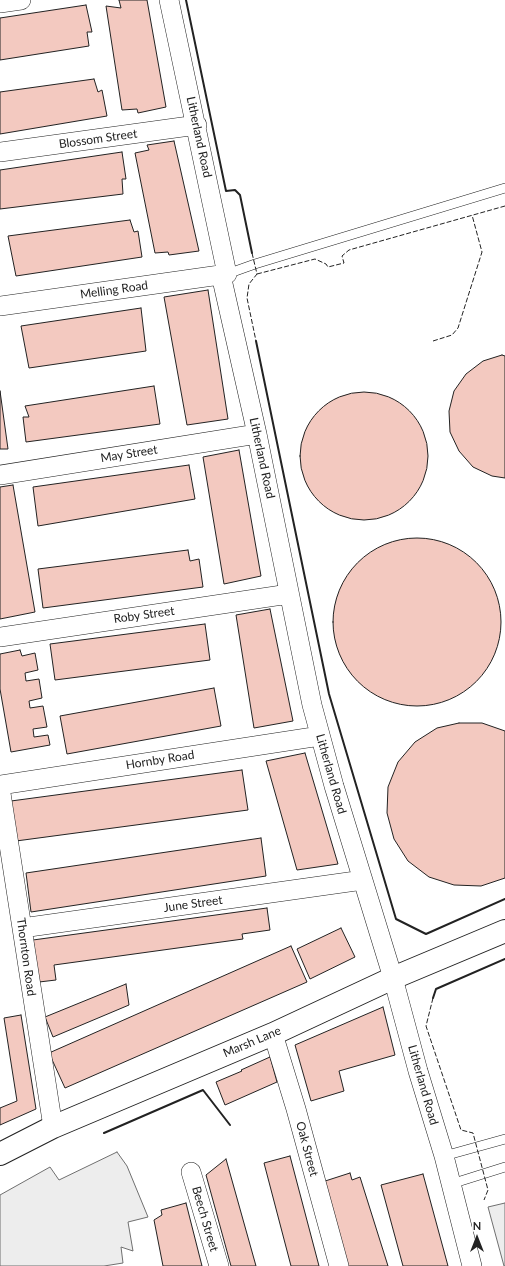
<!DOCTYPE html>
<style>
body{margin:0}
#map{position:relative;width:505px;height:1266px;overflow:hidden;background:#fff;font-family:Lato,sans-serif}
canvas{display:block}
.north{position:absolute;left:457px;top:1218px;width:40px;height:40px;-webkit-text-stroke:3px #fff;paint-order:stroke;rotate:0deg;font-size:11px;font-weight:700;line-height:16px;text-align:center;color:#222}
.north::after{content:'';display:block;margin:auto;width:14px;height:18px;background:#222;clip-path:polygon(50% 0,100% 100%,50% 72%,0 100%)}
</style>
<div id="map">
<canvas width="505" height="1266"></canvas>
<div class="north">N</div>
</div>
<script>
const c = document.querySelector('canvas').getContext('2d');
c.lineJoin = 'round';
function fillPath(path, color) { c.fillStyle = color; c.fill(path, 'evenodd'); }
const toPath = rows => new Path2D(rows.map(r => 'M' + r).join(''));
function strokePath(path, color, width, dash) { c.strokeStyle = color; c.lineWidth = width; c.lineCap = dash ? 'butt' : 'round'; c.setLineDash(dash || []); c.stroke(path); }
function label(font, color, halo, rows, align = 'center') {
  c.font = font + ' Lato,sans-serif'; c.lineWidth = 3; c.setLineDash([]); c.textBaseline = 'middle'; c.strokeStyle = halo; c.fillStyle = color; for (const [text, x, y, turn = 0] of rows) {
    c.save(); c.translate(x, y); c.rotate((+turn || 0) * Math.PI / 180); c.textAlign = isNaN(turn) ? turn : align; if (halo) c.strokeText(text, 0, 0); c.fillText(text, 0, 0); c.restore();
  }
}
const parking = toPath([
 [117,1152,127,1166,148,1217,128,1222,133,1251,121,1247,123,1263,104,1266,0,1266,0,1195,50,1167,59,1180,117,1152],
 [505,1203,505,1266,504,1266,488,1207,505,1203]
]);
fillPath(parking, '#ededed');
strokePath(parking, '#6f6f6f', 1);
const building = toPath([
 [119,0,147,0,166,107,138,113,137,109,122,110,106,6,121,8,119,0],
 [86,5,92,32,87,32,89,46,0,60,0,18,86,5],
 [94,79,98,92,102,90,107,116,0,134,0,92,94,79],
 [174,141,199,251,169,255,168,252,155,253,135,153,149,150,147,145,174,141],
 [122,152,126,179,122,179,123,194,0,209,0,170,122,152],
 [130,220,134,232,138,231,142,257,16,276,8,236,130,220],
 [208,290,228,419,187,425,164,297,208,290],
 [141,308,146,351,29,368,21,326,141,308],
 [502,355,505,356,505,478,492,476,473,467,459,451,450,432,449,411,454,391,466,374,483,361,502,355],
 [154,386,160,424,26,442,23,417,29,417,25,406,154,386],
 [0,391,8,449,0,449,0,391],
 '300 456a64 64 0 1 1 128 0a64 64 0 1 1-128 0Z',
 [239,450,261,576,224,584,203,457,239,450],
 [189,465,195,499,38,526,33,487,189,465],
 [13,485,35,612,0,619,0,487,13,485],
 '333 622a84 84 0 1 1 168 0a84 84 0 1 1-168 0Z',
 [188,550,190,561,199,559,203,587,43,608,38,569,188,550],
 [270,609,293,721,254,728,236,615,270,609],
 [205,624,210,660,55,680,50,644,205,624],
 [20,650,22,656,35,653,38,670,25,673,26,681,39,679,42,698,29,701,30,708,43,706,47,727,33,729,34,737,48,735,50,745,11,752,0,689,0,654,20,650],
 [214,688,221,726,67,754,60,716,214,688],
 [459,723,482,723,505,731,505,878,481,886,454,885,429,877,408,861,394,839,387,813,388,787,398,762,415,742,437,728,459,723],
 [305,753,338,864,297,870,266,761,305,753],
 [242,770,248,810,16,841,11,801,242,770],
 [261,838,266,876,31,912,26,873,261,838],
 [267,908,270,930,242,934,243,939,54,965,56,980,39,982,33,940,267,908],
 [341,928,355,957,310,979,297,949,341,928],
 [291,946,307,982,65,1088,49,1053,291,946],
 [126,984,129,1005,53,1037,45,1017,126,984],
 [383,1007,395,1055,339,1071,344,1091,311,1101,295,1045,383,1007],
 [21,1015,36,1109,0,1125,0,1108,17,1101,4,1018,21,1015],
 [270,1057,277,1082,225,1105,216,1082,242,1071,241,1070,270,1057],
 [290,1156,319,1266,291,1266,264,1163,290,1156],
 [226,1159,256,1266,231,1266,206,1175,226,1159],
 [350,1173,352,1180,360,1177,388,1266,346,1266,319,1183,350,1173],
 [423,1174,448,1266,403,1266,381,1185,423,1174],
 [186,1203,202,1266,163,1266,154,1220,162,1215,161,1210,186,1203]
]);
fillPath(building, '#f3c9c0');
strokePath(building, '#222', 1);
const lane = toPath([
 [227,274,255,264,505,188],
 [444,1156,505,1139],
 [451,1184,505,1167]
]);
const street = toPath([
 [0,3,21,0],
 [0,152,197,125],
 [221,275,257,434,312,705,334,786,393,978,418,1071,444,1156,472,1266],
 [0,306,227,274,169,0],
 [0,475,257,434],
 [0,637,289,594],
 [0,785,320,736],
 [0,787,53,1127],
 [22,928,363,880],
 [273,1034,296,1109,339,1266],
 [191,1172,219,1266]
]);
const primary = toPath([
 [0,1154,53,1127,273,1034,393,978,505,931]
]);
strokePath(lane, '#222', 10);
strokePath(street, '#222', 20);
strokePath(primary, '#222', 24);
strokePath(lane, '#fff', 9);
strokePath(street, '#fff', 19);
strokePath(primary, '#fff', 22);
strokePath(toPath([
 [252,253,257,274,249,284,247,298,256,341],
 [257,274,315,259,326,264,328,267,344,263,342,256,349,250,505,206],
 [433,341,452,335,458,328,482,252,472,215],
 [433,998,426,1026,461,1130,473,1133,488,1190,484,1200]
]), '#222', 1, [5, 2]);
strokePath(toPath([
 [186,0,226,191,235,190,240,195,252,253],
 [256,341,329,694,396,919,426,934,505,899],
 [433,998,436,989,505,959],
 [104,1133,203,1090,230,1125]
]), '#222', 2);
label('12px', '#222', '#fff', [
 ["Litherland Road",199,137,78],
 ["Blossom Street",98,139,-8],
 ["Melling Road",114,290,-8],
 ["May Street",129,454,-9],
 ["Litherland Road",262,458,78],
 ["Roby Street",144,615,-8],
 ["Hornby Road",160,760,-9],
 ["Litherland Road",331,774,74],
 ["June Street",193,904,-8],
 ["Thornton Road",26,957,82],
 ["Marsh Lane",252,1042,-23],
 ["Litherland Road",423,1085,74],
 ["Oak Street",307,1149,75],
 ["Beech Street",205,1219,74]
]);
</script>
